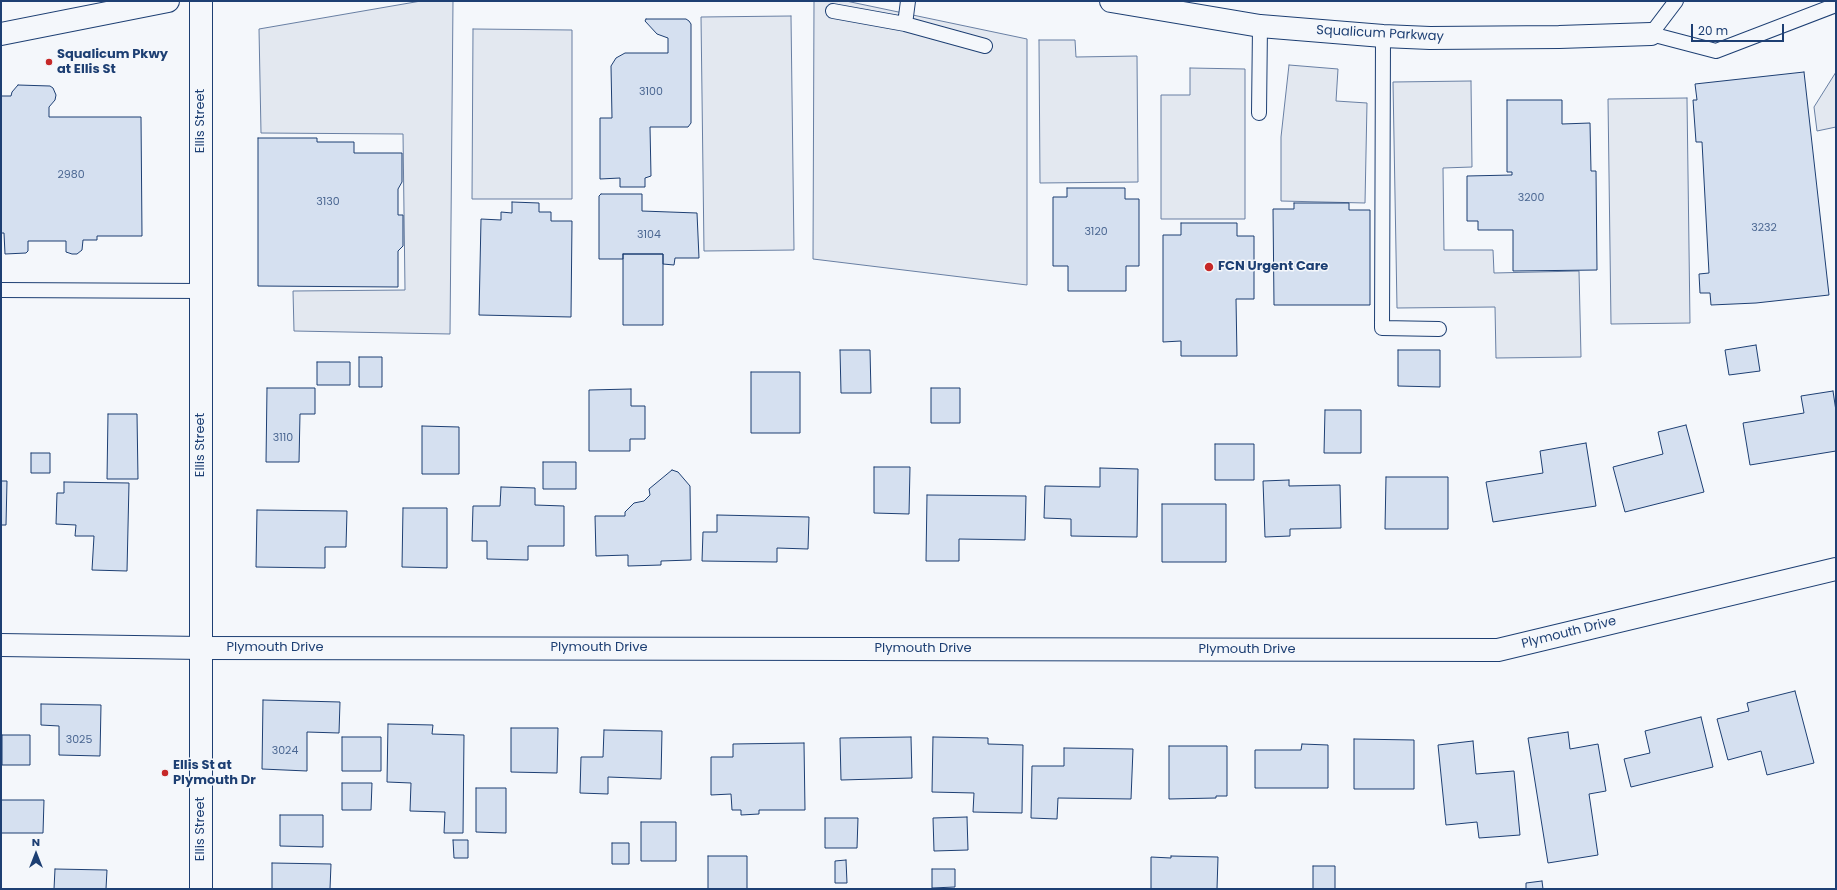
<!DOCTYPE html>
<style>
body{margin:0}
#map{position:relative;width:1837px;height:890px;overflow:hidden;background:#f4f7fb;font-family:Poppins,sans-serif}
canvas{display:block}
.frame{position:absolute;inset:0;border:2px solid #1d3f73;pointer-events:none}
.north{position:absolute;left:16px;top:834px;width:40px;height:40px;-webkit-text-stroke:3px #f4f7fb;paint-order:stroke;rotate:0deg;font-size:11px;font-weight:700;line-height:16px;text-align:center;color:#1d3f73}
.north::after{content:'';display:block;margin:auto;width:14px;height:18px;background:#1d3f73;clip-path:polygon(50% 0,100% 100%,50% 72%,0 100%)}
.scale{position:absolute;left:1691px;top:24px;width:93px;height:18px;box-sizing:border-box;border:2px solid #1d3f73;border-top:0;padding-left:5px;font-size:12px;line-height:14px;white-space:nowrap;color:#1d3f73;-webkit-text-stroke:3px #f4f7fb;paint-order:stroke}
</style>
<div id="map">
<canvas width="1837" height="890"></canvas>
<div class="frame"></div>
<div class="north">N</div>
<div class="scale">20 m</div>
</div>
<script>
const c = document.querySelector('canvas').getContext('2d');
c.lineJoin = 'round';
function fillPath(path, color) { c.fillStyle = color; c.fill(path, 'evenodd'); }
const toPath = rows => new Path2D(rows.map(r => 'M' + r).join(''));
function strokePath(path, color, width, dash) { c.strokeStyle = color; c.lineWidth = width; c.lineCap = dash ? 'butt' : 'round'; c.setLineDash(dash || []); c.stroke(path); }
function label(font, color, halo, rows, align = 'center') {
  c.font = font + ' Poppins,sans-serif'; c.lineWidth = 3; c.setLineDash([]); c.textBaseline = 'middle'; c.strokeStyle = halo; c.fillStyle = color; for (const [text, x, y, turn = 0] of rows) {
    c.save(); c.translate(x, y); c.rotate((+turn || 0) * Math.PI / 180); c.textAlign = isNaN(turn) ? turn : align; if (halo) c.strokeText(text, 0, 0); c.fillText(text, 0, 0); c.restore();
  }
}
const parking = toPath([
 [421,1,453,1,450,334,294,331,293,291,405,290,403,134,261,133,259,29,421,1],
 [814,1,846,1,1027,39,1027,285,813,259,814,1],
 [791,16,794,250,704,251,701,17,791,16],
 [473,29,572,30,572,199,472,199,473,29],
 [1039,40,1075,40,1076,57,1137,56,1138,182,1040,183,1039,40],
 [1289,65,1338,69,1336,101,1367,103,1365,203,1281,201,1281,137,1289,65],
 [1190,68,1245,69,1245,219,1161,219,1161,95,1190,95,1190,68],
 [1836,72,1836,127,1817,131,1814,107,1836,72],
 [1471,81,1472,167,1443,168,1444,250,1493,250,1494,273,1579,271,1581,357,1496,358,1495,307,1397,308,1393,82,1471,81],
 [1687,98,1690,323,1611,324,1608,99,1687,98]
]);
fillPath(parking, '#e3e8f0');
strokePath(parking, '#687fa3', 1);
const building = toPath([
 [646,19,686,19,689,21,691,24,691,123,688,127,650,127,651,176,645,178,645,187,620,187,620,178,600,179,600,118,612,118,611,66,616,58,625,53,668,53,668,38,657,34,645,21,646,19],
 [1804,72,1829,295,1756,303,1711,305,1710,293,1700,293,1699,274,1709,273,1702,142,1696,142,1693,100,1697,100,1695,84,1804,72],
 [18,85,50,86,53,88,56,95,55,100,49,107,49,117,141,117,142,236,97,236,97,240,83,240,82,250,77,254,72,254,66,252,66,241,28,241,28,251,26,253,5,254,4,233,1,233,1,96,11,96,12,92,18,85],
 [1507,100,1562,100,1562,124,1590,123,1591,171,1596,171,1597,270,1513,271,1513,230,1478,230,1478,221,1467,221,1467,176,1512,175,1512,172,1507,172,1507,100],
 [258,138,317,138,317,142,354,142,354,153,402,153,402,182,398,189,398,215,403,215,403,246,398,251,398,287,258,286,258,138],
 [1067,188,1125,188,1125,199,1139,199,1139,266,1126,266,1126,291,1068,291,1068,266,1053,266,1053,197,1067,197,1067,188],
 [601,194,642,194,642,211,697,213,699,258,675,258,674,265,663,264,663,254,623,254,623,259,599,259,599,196,601,194],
 [512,202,539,203,539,212,551,212,551,221,572,221,571,317,479,315,481,219,501,220,501,212,512,213,512,202],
 [1294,203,1349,203,1349,210,1370,210,1370,305,1274,305,1273,209,1294,209,1294,203],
 [1181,223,1237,223,1237,236,1254,236,1254,299,1236,299,1237,356,1181,356,1181,341,1163,342,1163,235,1181,235,1181,223],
 [623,254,663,254,663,325,623,325,623,254],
 [1756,345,1760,371,1729,375,1725,350,1756,345],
 [840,350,870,350,871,393,841,393,840,350],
 [1398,350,1440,350,1440,387,1398,386,1398,350],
 [359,357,382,357,382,387,359,387,359,357],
 [317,362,350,362,350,385,317,385,317,362],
 [751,372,800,372,800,433,751,433,751,372],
 [267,388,315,388,315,414,300,414,299,462,266,462,267,388],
 [931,388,960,388,960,423,931,423,931,388],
 [631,389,631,406,645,406,645,439,630,439,630,451,589,451,589,390,631,389],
 [1833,391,1836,411,1836,451,1750,465,1743,423,1804,413,1801,396,1833,391],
 [1325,410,1361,410,1361,453,1324,453,1325,410],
 [108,414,137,414,138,479,107,479,108,414],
 [1686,425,1704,492,1625,512,1613,467,1663,454,1658,432,1686,425],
 [422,426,459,427,459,474,422,474,422,426],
 [1586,443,1596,506,1493,522,1486,482,1543,473,1540,451,1586,443],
 [1215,444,1254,444,1254,480,1215,480,1215,444],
 [31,453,50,453,50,473,31,473,31,453],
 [543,462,576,462,576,489,543,489,543,462],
 [874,467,910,467,909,514,874,513,874,467],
 [1100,468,1138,469,1137,537,1071,536,1071,519,1044,518,1045,486,1100,487,1100,468],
 [672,470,678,472,690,486,691,560,661,561,661,565,628,566,628,555,596,556,595,516,625,516,625,512,634,503,644,501,650,495,649,489,672,470],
 [1386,477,1448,477,1448,529,1385,529,1386,477],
 [1289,480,1289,486,1340,485,1341,528,1290,529,1290,536,1265,537,1263,481,1289,480],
 [1,481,7,481,6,525,1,525,1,481],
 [64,482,129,483,127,571,92,570,94,536,75,536,76,525,56,524,57,493,64,493,64,482],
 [501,487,535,488,535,505,564,506,564,546,528,546,528,560,487,559,487,541,472,541,473,506,500,506,501,487],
 [927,495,1026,496,1025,540,959,539,959,561,926,561,927,495],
 [1162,504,1226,504,1226,562,1162,562,1162,504],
 [403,508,447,508,447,568,402,567,403,508],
 [257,510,347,511,346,547,325,547,325,568,256,567,257,510],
 [717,515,809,517,808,549,777,548,777,562,702,561,703,532,717,532,717,515],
 [1795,691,1814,763,1767,775,1761,751,1728,760,1717,719,1749,711,1747,703,1795,691],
 [263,700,340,702,339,733,307,732,307,771,262,769,263,700],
 [41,704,101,705,100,756,59,755,59,726,41,725,41,704],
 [1701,717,1713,767,1631,787,1624,759,1650,753,1645,731,1701,717],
 [388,724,433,725,432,734,464,735,463,833,444,833,445,812,410,811,411,783,387,782,388,724],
 [511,728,558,728,557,773,511,772,511,728],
 [604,730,662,731,661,779,608,777,608,794,580,793,581,757,603,757,604,730],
 [1568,732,1570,749,1598,744,1606,791,1589,794,1598,855,1548,863,1528,738,1568,732],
 [2,735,30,735,30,765,2,765,2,735],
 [342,737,381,737,381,771,342,771,342,737],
 [911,737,912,778,841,780,840,738,911,737],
 [933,737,988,738,988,744,1023,745,1022,813,973,812,974,793,932,792,933,737],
 [1354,739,1414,740,1414,789,1354,789,1354,739],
 [1473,741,1476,774,1514,771,1520,835,1479,838,1477,822,1446,825,1438,745,1473,741],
 [804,743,805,810,759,810,759,814,741,815,741,810,732,810,731,794,711,795,711,757,733,757,733,744,804,743],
 [1302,744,1328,745,1328,788,1255,788,1255,750,1301,750,1302,744],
 [1169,746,1227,746,1227,796,1216,796,1216,798,1169,799,1169,746],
 [1064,748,1133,749,1131,799,1058,798,1057,819,1031,818,1032,766,1064,766,1064,748],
 [342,783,372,783,371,810,342,810,342,783],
 [476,788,506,788,506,833,476,832,476,788],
 [1,800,44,800,43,833,1,833,1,800],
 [280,815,323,815,323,847,280,846,280,815],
 [967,817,968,850,934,851,933,818,967,817],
 [825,818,858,818,857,848,825,848,825,818],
 [641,822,676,822,676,861,641,861,641,822],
 [453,840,468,840,468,858,454,858,453,840],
 [612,843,629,843,629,864,612,864,612,843],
 [708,856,747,856,747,889,708,889,708,856],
 [1171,856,1218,857,1217,889,1151,889,1151,857,1171,858,1171,856],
 [846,860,847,883,835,883,835,861,846,860],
 [272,863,331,864,330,889,272,889,272,863],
 [1313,866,1335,866,1335,889,1313,889,1313,866],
 [55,869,107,870,106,889,54,889,55,869],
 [932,869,955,869,955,887,932,888,932,869],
 [1542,881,1543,889,1526,889,1526,883,1542,881]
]);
fillPath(building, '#d5e0f0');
strokePath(building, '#1d3f73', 1);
const service = toPath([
 [1676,1,1651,34,1716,51,1836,5],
 [833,11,905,24,985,46],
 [905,24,908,1],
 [1383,36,1382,328,1439,329],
 [1259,113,1260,26],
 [1,290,201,291]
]);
const minor = toPath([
 [1111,1,1260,26,1383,36,1430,38,1559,37,1651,34],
 [1,645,201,648,1498,650,1836,569]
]);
const tertiary = toPath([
 [1,34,168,1],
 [201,889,201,1]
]);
strokePath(service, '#1d3f73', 16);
strokePath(minor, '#1d3f73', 24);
strokePath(tertiary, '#1d3f73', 24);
strokePath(service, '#f4f7fb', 14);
strokePath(minor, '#f4f7fb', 22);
strokePath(tertiary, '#f4f7fb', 22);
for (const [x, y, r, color] of [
 [49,62,4,"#c62828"],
 [1209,267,5,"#c62828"],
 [165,773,4,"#c62828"]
]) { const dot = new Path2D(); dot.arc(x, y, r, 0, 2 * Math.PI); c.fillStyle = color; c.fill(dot); strokePath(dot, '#f4f7fb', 1.5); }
label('11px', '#4b6792', null, [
 ["3100",651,92],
 ["2980",71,175],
 ["3200",1531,198],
 ["3130",328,202],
 ["3232",1764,228],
 ["3120",1096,232],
 ["3104",649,235],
 ["3110",283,438],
 ["3025",79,740],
 ["3024",285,751]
]);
label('13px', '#1d3f73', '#f4f7fb', [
 ["Squalicum Parkway",1380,34,3],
 ["Ellis Street",201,121,-90],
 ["Ellis Street",201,445,-90],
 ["Plymouth Drive",1569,633,-14],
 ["Plymouth Drive",275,648],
 ["Plymouth Drive",599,648],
 ["Plymouth Drive",923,649],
 ["Plymouth Drive",1247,650],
 ["Ellis Street",201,829,-90]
]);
label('bold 13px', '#1d3f73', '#f4f7fb', [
 ["Squalicum Pkwy",57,55],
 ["at Ellis St",57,70],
 ["FCN Urgent Care",1218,267],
 ["Ellis St at",173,766],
 ["Plymouth Dr",173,781]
], 'left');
</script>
